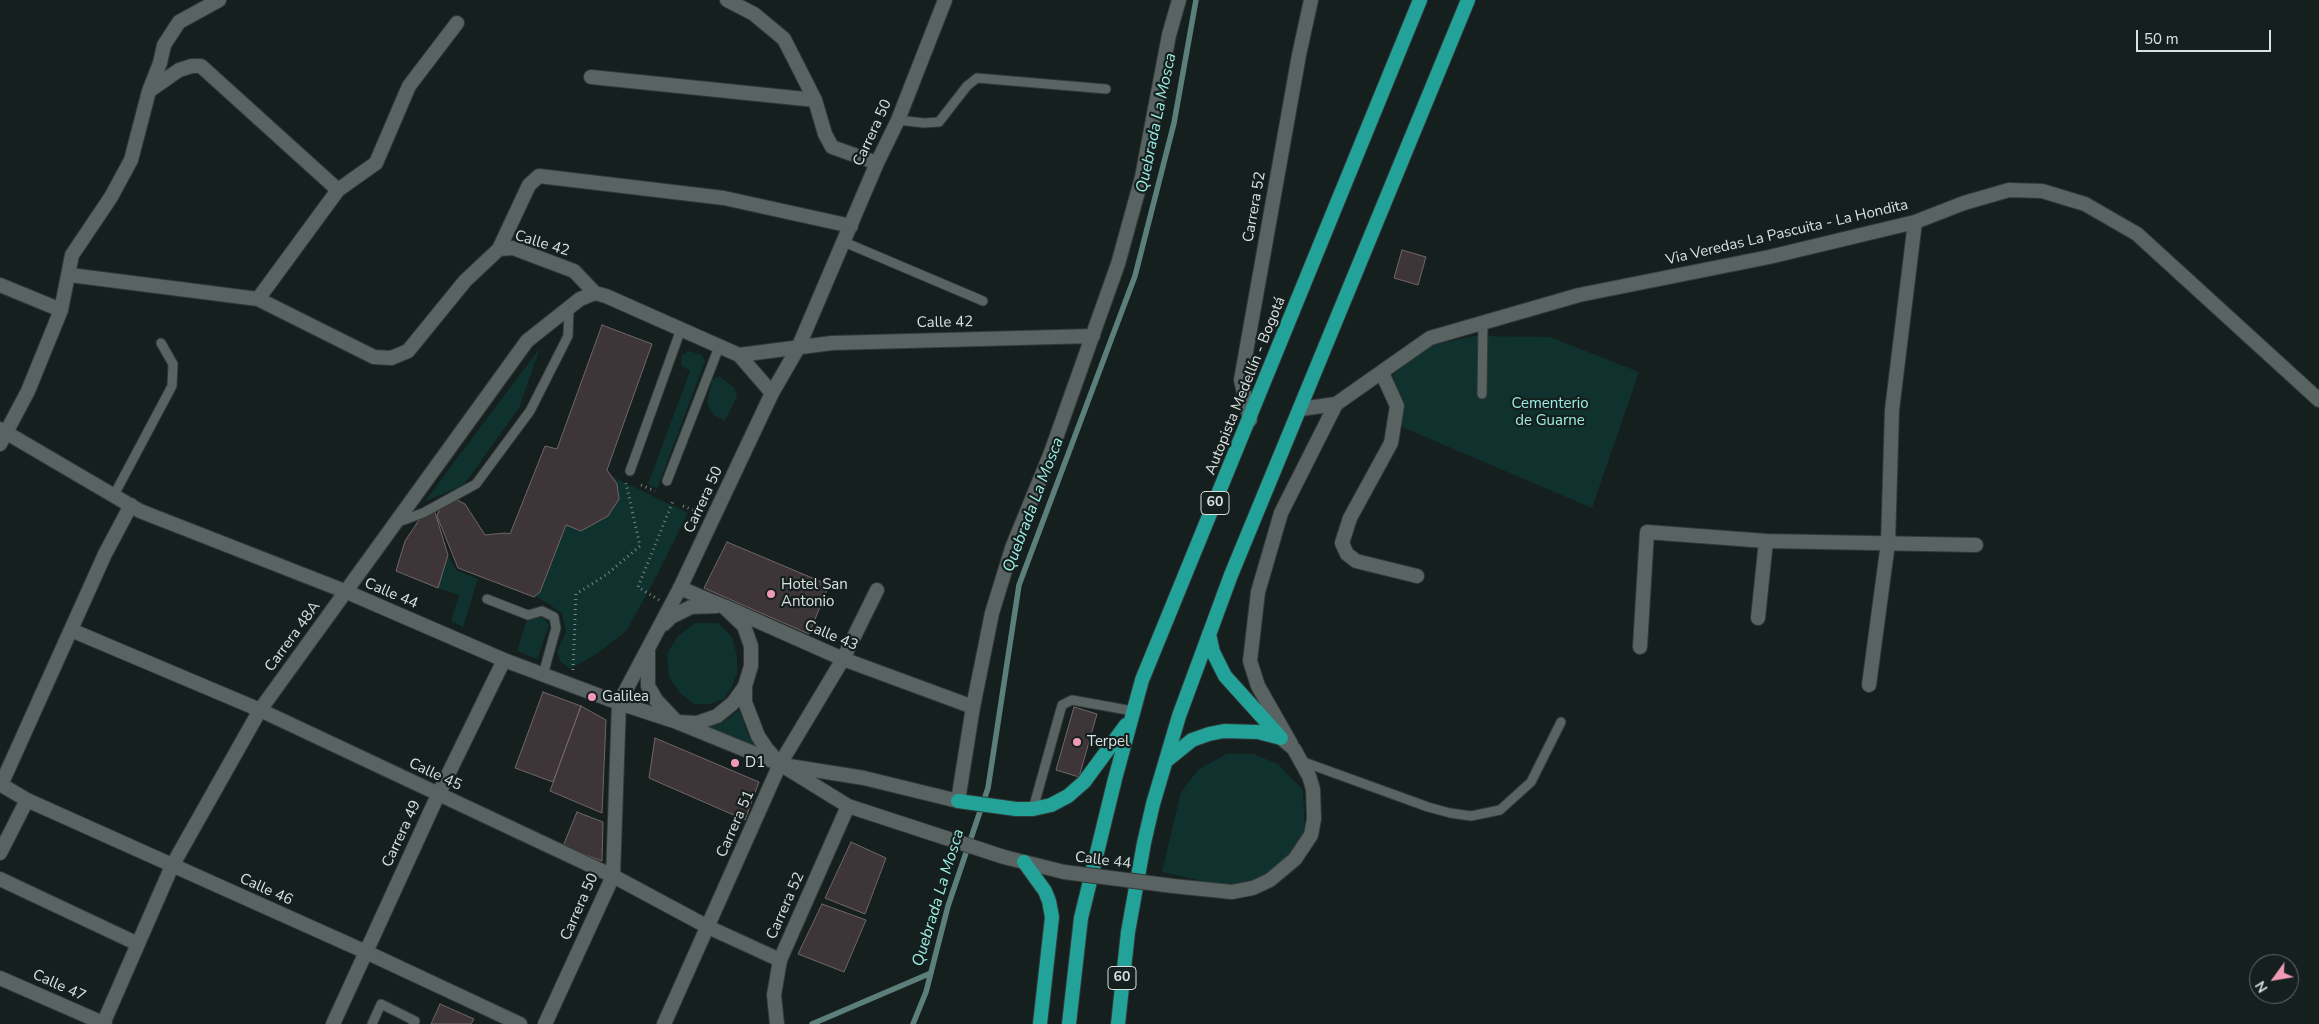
<!DOCTYPE html>
<meta charset="utf-8">
<style>
body{margin:0}
#map{position:relative;width:2319px;height:1024px;overflow:hidden;background:#151f1e;font-family:"Nunito Sans",sans-serif}
canvas{display:block}
.north{position:absolute;left:2249px;top:954px;width:50px;height:50px;box-sizing:border-box;background:#151f1e;border:1px solid #646c6b;border-radius:50%;rotate:238deg;font-size:14px;font-weight:700;line-height:20px;text-align:center;color:#dae0df}
.north::after{content:'';display:block;margin:auto;width:18px;height:22px;background:#f09ab7;clip-path:polygon(50% 0,100% 100%,50% 72%,0 100%)}
.scale{position:absolute;left:2136px;top:30px;width:135px;height:22px;box-sizing:border-box;border:2px solid #dae0df;border-top:0;padding-left:6px;font-size:15px;line-height:18px;white-space:nowrap;color:#dae0df;-webkit-text-stroke:4px #151f1e;paint-order:stroke}
</style>
<div id="map">
<canvas width="2319" height="1024"></canvas>
<div class="north">N</div>
<div class="scale">50 m</div>
</div>
<script>
const c = document.querySelector('canvas').getContext('2d');
c.lineJoin = 'round';
function fillPath(path, color) { c.fillStyle = color; c.fill(path, 'evenodd'); }
const toPath = rows => new Path2D(rows.map(r => 'M' + r).join(''));
function strokePath(path, color, width, dash) { c.strokeStyle = color; c.lineWidth = width; c.lineCap = dash ? 'butt' : 'round'; c.setLineDash(dash || []); c.stroke(path); }
function label(font, color, halo, rows, align = 'center') {
  c.font = font + ' "Nunito Sans",sans-serif'; c.lineWidth = 4.5; c.setLineDash([]); c.textBaseline = 'middle'; c.strokeStyle = halo; c.fillStyle = color; for (const [text, x, y, turn = 0] of rows) {
    c.save(); c.translate(x, y); c.rotate((+turn || 0) * Math.PI / 180); c.textAlign = isNaN(turn) ? turn : align; if (halo) c.strokeText(text, 0, 0); c.fillText(text, 0, 0); c.restore();
  }
}
fillPath(toPath([
 [1475,336,1550,337,1639,372,1592,508,1402,427,1405,405,1392,375,1432,345],
 [540,348,519,408,463,486,425,501],
 [689,351,702,355,705,361,657,489,648,484,690,371,681,365,682,355],
 [719,376,734,387,737,397,725,421,714,415,707,403,712,380],
 [611,476,688,513,653,583,626,631,598,653,570,669,560,661,557,651,566,632,562,613,536,596,543,585,566,525,581,531,608,516],
 [448,555,456,570,478,579,463,627,451,621,459,595,438,588],
 [543,617,549,625,537,659,517,651,527,620],
 [695,623,718,623,732,637,737,656,737,674,731,689,724,699,709,704,694,704,680,693,669,677,667,654,678,636],
 [739,710,748,734,759,751,707,727,723,722],
 [1227,754,1253,754,1278,764,1303,790,1305,834,1285,862,1261,879,1224,886,1162,872,1181,792,1199,769]
]), '#0f322f');
strokePath(toPath([
 [812,1024,931,973],
 [913,1024,926,992,948,906,988,788,1019,585,1135,276,1174,123,1196,0]
]), '#5c7f7b', 5.5);
const building = toPath([
 [1402,250,1426,257,1418,285,1394,278,1402,250],
 [602,325,652,344,607,470,617,484,619,499,608,516,581,531,566,525,540,592,534,597,458,568,437,516,441,505,455,499,465,504,485,535,505,533,510,534,545,446,557,449,602,325],
 [434,509,448,555,438,588,396,571,405,541,423,514,434,509],
 [727,542,829,585,809,634,704,588,727,542],
 [543,692,581,706,553,782,515,768,543,692],
 [581,706,606,720,602,813,550,791,581,706],
 [1074,707,1097,714,1079,777,1056,770,1074,707],
 [655,738,759,782,745,820,649,778,655,738],
 [577,812,603,822,602,861,563,846,577,812],
 [851,842,886,858,865,914,825,898,851,842],
 [822,904,866,920,844,972,798,954,822,904],
 [440,1004,474,1019,471,1024,431,1024,440,1004]
]);
fillPath(building, '#3e3538');
strokePath(building, '#706669', 1);
const service = toPath([
 [898,120,924,123,939,122,967,86,977,78,1106,89],
 [844,242,983,301],
 [1482,394,1483,323],
 [630,471,681,329],
 [667,481,719,347],
 [114,495,172,386,173,364,161,343],
 [398,522,423,513,476,484,530,411,568,336,569,309],
 [487,599,528,615,542,611,554,617,556,628,543,675],
 [1301,761,1428,807,1450,813,1471,816,1500,810,1531,782,1561,722],
 [1033,809,1062,705,1072,700,1133,711],
 [372,1024,381,1004,415,1021,413,1024]
]);
const minor = toPath([
 [727,0,754,14,784,39,815,100,825,134,832,147,877,163],
 [591,77,815,100],
 [149,91,179,70,192,66,201,66,338,190],
 [499,249,513,248,574,271,595,293],
 [70,275,258,299,374,357,391,358,408,351,465,281,499,249,529,185,539,176,724,198,851,226],
 [0,285,61,310],
 [258,299,338,190,376,163,409,86,457,23],
 [739,355,832,343,1093,336],
 [1382,373,1397,406,1391,443,1350,518,1342,543,1347,554,1356,561,1417,576],
 [1301,409,1336,404,1430,338,1579,295,1769,257,1915,222,1964,203,2009,190,2042,191,2085,204,2137,234,2319,400],
 [1250,420,1241,380,1299,55,1311,0],
 [0,429,140,511,347,592,504,660,619,703],
 [0,444,28,391,61,310,72,255,111,197,131,160,149,91,160,63,164,45,179,22,219,0],
 [680,588,772,393,798,348,877,163,898,120,945,0],
 [726,607,843,659,973,707],
 [1758,618,1766,541],
 [71,630,260,710,613,876,708,927,780,960],
 [1640,647,1647,532,1766,541,1976,545],
 [1869,685,1888,543,1892,410,1915,222],
 [1291,744,1258,686,1250,661,1258,592,1281,513,1336,404],
 [780,764,843,659,877,590],
 [0,784,27,800,366,952,520,1024],
 [1,785,105,554,131,505],
 [958,801,973,707,992,613,1012,548,1050,455,1118,264,1142,177,1169,35,1179,0],
 [0,853,27,800],
 [0,879,138,944],
 [0,978,105,1024],
 [103,1024,172,866,260,710,527,341,580,299,595,293,606,296,739,355,772,393],
 [333,1024,438,795,504,660]
]);
const tertiary = toPath([
 [664,624,671,617,691,607,717,606],
 [648,651,648,686,656,700,677,722,697,723,717,716,733,703,745,686],
 [619,703,677,722,780,764,848,806,1004,857,1064,872],
 [789,766,864,778,958,801],
 [1173,886,1232,892,1253,888,1270,880,1295,859,1311,835,1314,819,1313,789,1309,776,1294,749,1281,738],
 [545,1024,613,876,619,703,680,588,723,606,744,626,751,646,751,666,745,686,745,702,758,736,766,748,780,764],
 [664,1024,780,764],
 [777,1024,774,995,780,960,848,806]
]);
const trunk = toPath([
 [1209,634,1213,652,1225,676,1281,738],
 [1166,761,1192,740,1209,734,1224,731,1258,732,1281,738],
 [958,801,1016,809,1033,809,1051,805,1068,796,1084,782,1126,725],
 [1024,862,1045,891,1049,901,1052,917,1040,1024],
 [1069,1024,1081,918,1115,779,1142,680,1420,0],
 [1118,1024,1128,932,1144,843,1153,804,1179,716,1231,575,1468,0]
]);
strokePath(service, '#323837', 11);
strokePath(minor, '#323837', 16);
strokePath(tertiary, '#323837', 16);
strokePath(trunk, '#323837', 16);
strokePath(toPath([
 [641,485,655,491],
 [683,506,698,512],
 [659,600,638,587,673,501],
 [573,670,576,594,606,575,640,546,626,483]
]), '#7c8483', 3, [1, 4]);
strokePath(service, '#586362', 9);
strokePath(minor, '#586362', 14);
strokePath(tertiary, '#586362', 14);
strokePath(trunk, '#22a298', 14);
const tertiaryBridge = toPath([
 [1064,872,1173,886]
]);
strokePath(tertiaryBridge, '#323837', 16, []);
strokePath(tertiaryBridge, '#586362', 14);
for (const [x, y, r, color] of [
 [771,594,5,"#f09ab7"],
 [592,697,5,"#f09ab7"],
 [1077,742,5,"#f09ab7"],
 [735,763,5,"#f09ab7"]
]) { const dot = new Path2D(); dot.arc(x, y, r, 0, 2 * Math.PI); c.fillStyle = color; c.fill(dot); strokePath(dot, '#151f1e', 2); }
for (const [x, y, w] of [
 [1215,503,28],
 [1122,978,28]
]) { const box = new Path2D(); box.roundRect(x - w / 2, y - 11.5, w, 23, 4); c.fillStyle = '#151f1e'; c.fill(box); strokePath(box, '#dae0df', 1); }
label('bold 14px', '#dae0df', null, [
 ["60",1215,503],
 ["60",1122,978]
]);
label('15px', '#dae0df', '#151f1e', [
 ["Carrera 50",873,133,-65],
 ["Carrera 52",1255,207,-80],
 ["Via Veredas La Pascuita - La Hondita",1787,233,-13],
 ["Calle 42",542,244,17],
 ["Calle 42",945,323,-1],
 ["Autopista Medellín - Bogotá",1246,386,-68],
 ["Carrera 50",704,500,-65],
 ["Calle 44",391,594,23],
 ["Calle 43",831,636,23],
 ["Carrera 48A",293,637,-54],
 ["Calle 45",435,775,25],
 ["Carrera 51",736,824,-66],
 ["Carrera 49",402,834,-65],
 ["Calle 44",1103,861,7],
 ["Calle 46",266,890,24],
 ["Carrera 52",786,906,-66],
 ["Carrera 50",580,907,-66],
 ["Calle 47",59,986,24]
]);
label('15px', '#9bede4', '#151f1e', [
 ["Cementerio",1550,404],
 ["de Guarne",1550,421]
]);
label('15px', '#dae0df', '#151f1e', [
 ["Hotel San",781,585],
 ["Antonio",781,602],
 ["Galilea",602,697],
 ["Terpel",1087,742],
 ["D1",745,763]
], 'left');
label('italic 16px', '#9ceee5', '#151f1e', [
 ["Quebrada La Mosca",1157,123,-78],
 ["Quebrada La Mosca",1034,505,-69],
 ["Quebrada La Mosca",939,898,-73]
]);
</script>
